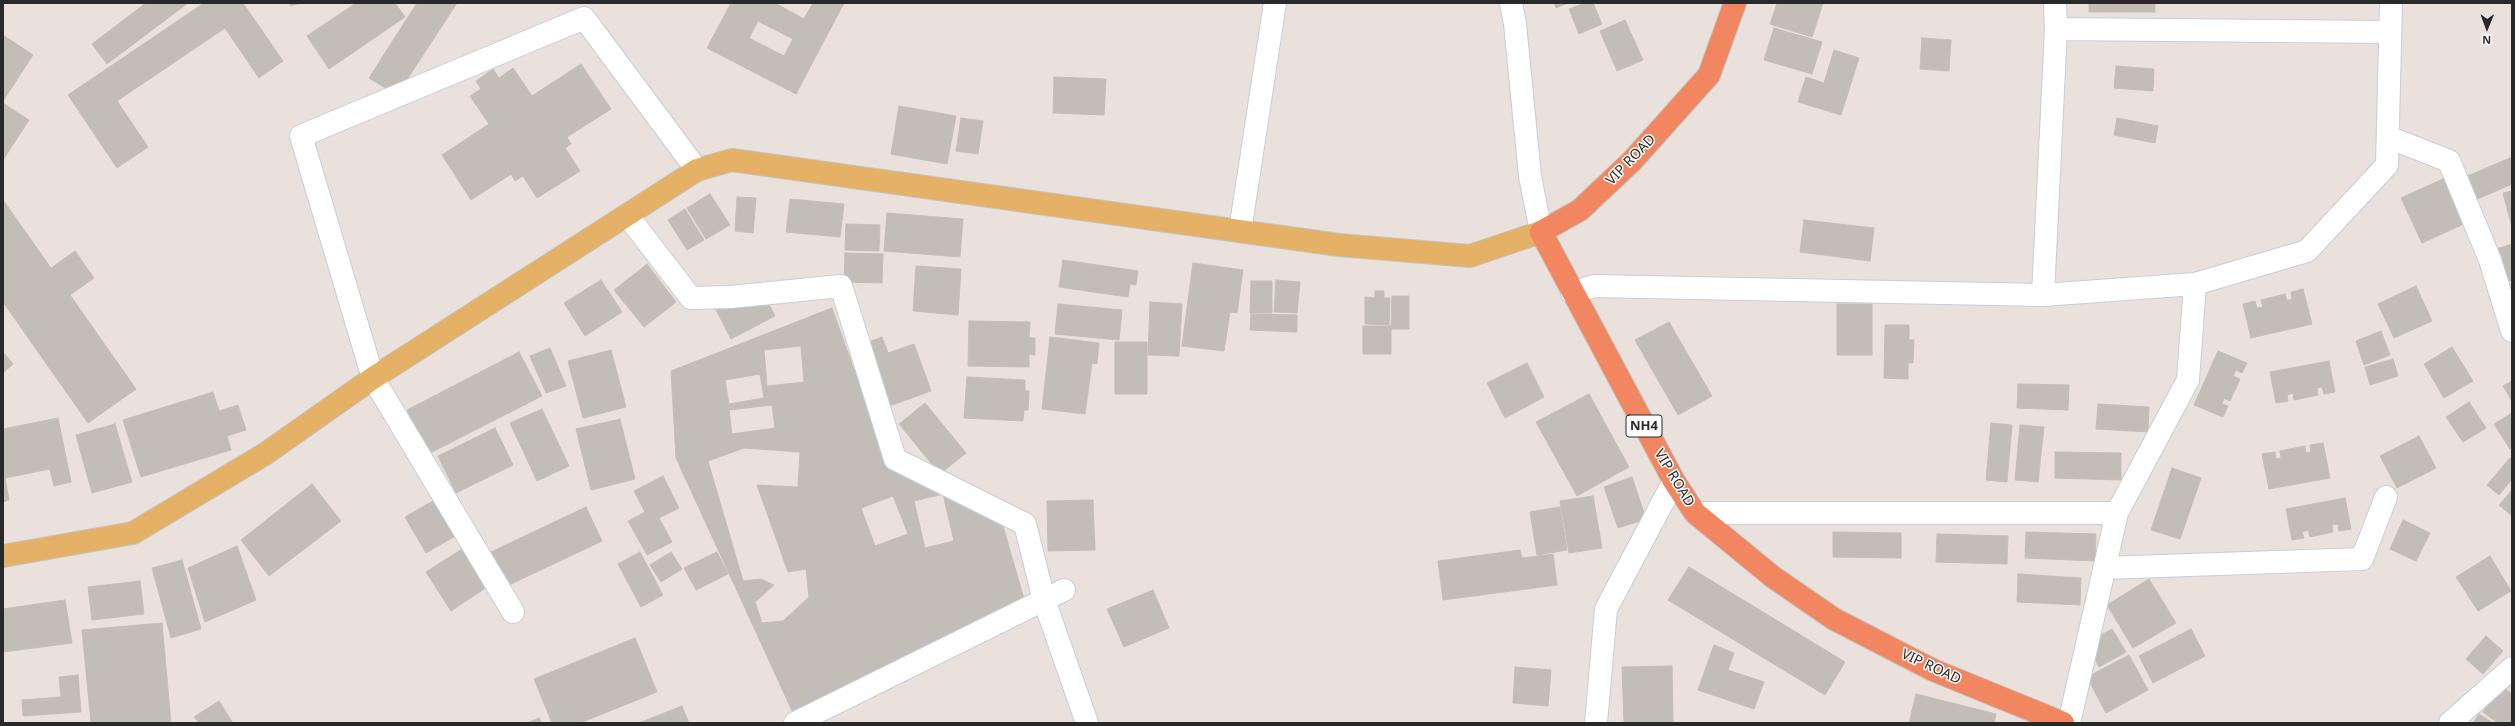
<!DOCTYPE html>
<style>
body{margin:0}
#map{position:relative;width:2515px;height:726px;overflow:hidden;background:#eae1dc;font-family:"Noto Sans",sans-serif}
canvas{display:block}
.frame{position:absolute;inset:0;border:4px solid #292929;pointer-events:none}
.north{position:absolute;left:2467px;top:8px;width:40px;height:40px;-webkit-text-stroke:3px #fff;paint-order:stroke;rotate:181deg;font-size:11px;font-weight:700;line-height:16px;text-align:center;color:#292929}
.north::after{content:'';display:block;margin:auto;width:14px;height:18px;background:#292929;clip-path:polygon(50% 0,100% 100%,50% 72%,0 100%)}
</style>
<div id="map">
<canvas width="2515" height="726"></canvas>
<div class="frame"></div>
<div class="north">N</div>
</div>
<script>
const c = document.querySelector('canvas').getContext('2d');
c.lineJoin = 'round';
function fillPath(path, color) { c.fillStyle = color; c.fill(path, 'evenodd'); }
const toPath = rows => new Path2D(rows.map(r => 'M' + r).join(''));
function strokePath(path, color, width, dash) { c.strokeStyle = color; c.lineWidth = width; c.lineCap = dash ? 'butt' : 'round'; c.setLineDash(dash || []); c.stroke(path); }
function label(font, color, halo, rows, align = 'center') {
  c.font = font + ' "Noto Sans",sans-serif'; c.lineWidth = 3; c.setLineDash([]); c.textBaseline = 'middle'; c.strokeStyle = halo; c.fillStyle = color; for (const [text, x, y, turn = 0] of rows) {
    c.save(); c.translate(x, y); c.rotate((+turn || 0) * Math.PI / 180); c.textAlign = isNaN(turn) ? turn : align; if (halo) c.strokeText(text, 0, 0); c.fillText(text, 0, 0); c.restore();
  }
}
const building = toPath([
 [146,3,188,3,107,64,92,44,146,3],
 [204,3,243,3,283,61,259,78,225,28,117,101,148,147,117,168,68,95,204,3],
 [290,3,300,3,291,6,290,3],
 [356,3,395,3,405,17,329,69,307,36,356,3],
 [417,3,457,3,397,95,369,78,417,3],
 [731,3,775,3,804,19,813,3,844,3,796,94,707,48,731,3],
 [758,21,793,39,784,56,749,38,758,21],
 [1554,3,1568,3,1556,8,1554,3],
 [1585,3,1593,3,1602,24,1579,34,1569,9,1585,3],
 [1777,3,1823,3,1812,37,1770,24,1777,3],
 [2089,3,2155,3,2155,12,2089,12,2089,3],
 [1625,20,1643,60,1617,71,1600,31,1625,20],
 [1774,28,1822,42,1812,74,1764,60,1774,28],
 [3,35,33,55,3,101,3,35],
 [1922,38,1951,40,1949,71,1920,69,1922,38],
 [1834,50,1859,58,1841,115,1798,102,1806,77,1824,83,1834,50],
 [581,64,611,109,567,137,571,144,565,148,580,171,537,198,523,176,515,181,511,174,471,200,442,155,489,124,470,96,481,89,476,81,493,69,499,78,513,68,532,96,581,64],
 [2116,66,2154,69,2153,91,2114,88,2116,66],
 [1054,77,1106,79,1104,115,1053,113,1054,77],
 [3,103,29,120,3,160,3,103],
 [899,106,956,116,947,164,891,154,899,106],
 [961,118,983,121,978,154,956,151,961,118],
 [2117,118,2158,126,2155,143,2114,135,2117,118],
 [2512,157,2512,184,2473,201,2463,178,2512,157],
 [2445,178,2466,223,2422,243,2401,198,2445,178],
 [2512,191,2512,224,2511,224,2503,193,2512,191],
 [710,194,730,225,706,239,687,208,710,194],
 [737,197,756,198,753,233,735,231,737,197],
 [790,199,844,204,840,237,786,232,790,199],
 [3,200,51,268,75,251,94,278,70,295,136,389,88,423,3,302,3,200],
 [685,209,704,240,687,250,668,220,685,209],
 [887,213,963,219,960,257,884,251,887,213],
 [1804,220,1874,228,1870,261,1800,252,1804,220],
 [846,224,880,225,879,251,845,250,846,224],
 [2512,244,2512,280,2504,283,2493,250,2512,244],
 [845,253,883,254,882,283,844,282,845,253],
 [1063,260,1138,271,1136,285,1130,284,1128,297,1059,287,1063,260],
 [1193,263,1243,270,1237,313,1230,312,1224,351,1182,346,1193,263],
 [647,264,676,302,644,327,614,290,647,264],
 [916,266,961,269,958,315,913,311,916,266],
 [601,280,622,312,585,336,564,303,601,280],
 [1276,280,1300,282,1297,313,1274,312,1276,280],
 [1251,281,1272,281,1272,313,1250,313,1251,281],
 [758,283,775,316,731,339,714,306,758,283],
 [2416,286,2432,321,2394,338,2378,304,2416,286],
 [2303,289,2312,324,2251,338,2243,304,2255,301,2257,308,2263,307,2261,300,2285,294,2287,301,2292,299,2291,292,2303,289],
 [1375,291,1384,291,1384,298,1390,298,1389,325,1365,324,1365,297,1375,298,1375,291],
 [1392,296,1409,296,1409,329,1391,329,1392,296],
 [1150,302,1182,304,1179,356,1148,355,1150,302],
 [1058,304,1122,310,1119,340,1055,334,1058,304],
 [1837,304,1872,304,1872,355,1837,355,1837,304],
 [832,308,885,456,1003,526,1024,599,794,715,676,458,671,371,832,308],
 [1251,314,1297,315,1297,332,1250,330,1251,314],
 [969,321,1030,322,1029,338,1035,338,1035,355,1029,354,1029,367,968,366,969,321],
 [1669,322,1712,396,1678,415,1635,340,1669,322],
 [1885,325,1909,325,1909,340,1914,340,1913,363,1908,363,1908,379,1884,378,1885,325],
 [1363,326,1391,326,1391,354,1363,354,1363,326],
 [2381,331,2390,355,2364,365,2356,341,2381,331],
 [882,337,888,353,914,344,931,391,889,406,866,343,882,337],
 [1050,337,1099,343,1097,364,1092,363,1085,414,1042,409,1050,337],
 [1115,342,1147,342,1147,394,1115,394,1115,342],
 [801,346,804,382,767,386,764,350,801,346],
 [2452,347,2473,381,2444,398,2424,364,2452,347],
 [550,348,566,386,546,393,530,356,550,348],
 [611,350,626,407,583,418,568,361,611,350],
 [2218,351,2247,363,2242,373,2236,370,2233,376,2240,379,2230,401,2224,398,2222,404,2228,406,2223,417,2194,405,2218,351],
 [3,352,13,364,3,373,3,352],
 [519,352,542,396,430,453,407,410,519,352],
 [2393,359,2398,376,2370,385,2365,367,2393,359],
 [2329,361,2335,392,2324,394,2322,387,2317,388,2318,395,2294,400,2293,393,2287,395,2288,401,2276,403,2270,372,2329,361],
 [1527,363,1544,397,1505,418,1487,383,1527,363],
 [760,374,764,398,729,404,725,380,760,374],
 [967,377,1025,380,1025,391,1029,391,1028,410,1024,410,1023,421,964,418,967,377],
 [2512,381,2512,401,2503,386,2512,381],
 [2018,384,2069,385,2068,410,2017,408,2018,384],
 [213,392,219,411,238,405,246,430,227,436,231,450,141,477,123,420,213,392],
 [1589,394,1629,467,1577,496,1536,422,1589,394],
 [2469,402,2486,428,2463,442,2446,417,2469,402],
 [925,403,966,453,940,474,899,424,925,403],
 [2098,404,2149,407,2148,432,2096,429,2098,404],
 [772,405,775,428,732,434,729,410,772,405],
 [542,409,569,466,537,481,510,423,542,409],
 [2512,413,2512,448,2510,449,2494,424,2512,413],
 [58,418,71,482,54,486,50,469,5,478,9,500,3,502,3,429,58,418],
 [620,419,635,479,591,490,576,429,620,419],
 [1991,423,2012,425,2007,482,1986,480,1991,423],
 [115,424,132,482,92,493,76,435,115,424],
 [2020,425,2044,427,2038,482,2015,480,2020,425],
 [495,428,513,465,456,493,438,456,495,428],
 [2419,436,2436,468,2397,488,2380,456,2419,436],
 [2323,443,2330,478,2269,489,2262,454,2275,452,2276,459,2281,458,2280,451,2305,446,2306,453,2311,452,2310,445,2323,443],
 [744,448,800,452,798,487,757,485,788,572,806,569,809,597,783,621,762,623,755,602,774,585,761,579,743,581,708,461,744,448],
 [2055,452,2121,453,2121,480,2055,478,2055,452],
 [2510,458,2512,460,2512,479,2499,495,2487,485,2510,458],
 [2172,468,2201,478,2180,539,2151,530,2172,468],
 [663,476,679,508,659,518,672,542,647,555,628,521,645,512,634,491,663,476],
 [1632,477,1646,519,1618,528,1604,487,1632,477],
 [312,484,341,521,269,576,241,540,312,484],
 [2512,490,2512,516,2499,505,2512,490],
 [943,494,954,541,925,548,914,501,943,494],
 [893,496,908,534,875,546,861,508,893,496],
 [1593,496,1602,548,1569,553,1560,501,1593,496],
 [438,498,459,534,426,553,405,517,438,498],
 [2345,498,2351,529,2339,531,2338,524,2332,525,2333,532,2310,537,2308,530,2302,532,2304,538,2292,540,2286,509,2345,498],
 [1093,500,1095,550,1048,551,1047,501,1093,500],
 [586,507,602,541,507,586,491,552,586,507],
 [1560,507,1567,550,1537,555,1530,512,1560,507],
 [2403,520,2430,533,2416,561,2390,549,2403,520],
 [1833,532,1901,533,1901,558,1833,557,1833,532],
 [2026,532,2096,534,2095,561,2025,558,2026,532],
 [1937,534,2008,536,2007,564,1936,562,1937,534],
 [237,546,256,600,205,622,188,568,237,546],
 [462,549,487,587,451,611,426,572,462,549],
 [1520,550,1522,558,1553,554,1557,585,1443,600,1438,561,1520,550],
 [640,552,663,595,641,607,618,564,640,552],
 [671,552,682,569,661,582,650,565,671,552],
 [717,552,728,574,696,590,684,568,717,552],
 [2490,556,2511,591,2478,611,2456,577,2490,556],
 [182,560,201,629,171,638,152,568,182,560],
 [1689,567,1845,662,1825,695,1668,600,1689,567],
 [2018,574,2081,578,2080,605,2017,602,2018,574],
 [2149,579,2176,623,2133,648,2107,605,2149,579],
 [140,581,144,614,92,620,88,587,140,581],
 [1153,590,1169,628,1124,647,1107,609,1153,590],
 [65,600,72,643,3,652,3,609,65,600],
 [162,623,171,723,91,723,82,630,162,623],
 [2112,629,2126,652,2099,667,2092,654,2096,638,2112,629],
 [2191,629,2205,656,2153,683,2139,656,2191,629],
 [2486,636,2503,651,2483,674,2466,659,2486,636],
 [635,638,657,692,580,723,552,723,534,679,635,638],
 [1714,645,1734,653,1728,670,1764,682,1754,709,1698,690,1714,645],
 [2129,655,2148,690,2106,713,2087,677,2129,655],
 [1672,666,1673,723,1624,723,1622,667,1672,666],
 [1515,667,1551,670,1548,706,1513,703,1515,667],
 [78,675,81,712,23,716,22,700,61,697,59,677,78,675],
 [2502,686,2512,694,2512,723,2498,723,2483,712,2502,686],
 [1916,694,1996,714,1994,723,1909,723,1916,694],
 [219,701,233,723,199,723,194,717,219,701],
 [682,706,689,723,639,723,682,706],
 [2479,714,2493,723,2473,723,2479,714],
 [539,718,541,723,527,723,539,718]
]);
fillPath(building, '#c3bdb7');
strokePath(building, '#c5bdb6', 1);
const minor = toPath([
 [1511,3,1515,24,1530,176,1541,232],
 [2056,29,2389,32],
 [2388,137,2449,161,2490,260,2512,331],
 [627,215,691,298,730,297,841,286,895,459,1025,524,1044,600,1087,723],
 [1240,231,1275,3],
 [1572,293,1594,286,2043,295,2195,284,2307,251,2387,165,2391,3],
 [2043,295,2056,29,2055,3],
 [1695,513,2117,513,2188,380,2195,284],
 [2104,568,2362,559,2386,497],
 [513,612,373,378,301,136,584,18,697,170],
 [795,723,1064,590],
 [1596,723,1606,609,1674,481],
 [2069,723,2117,513],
 [2450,723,2512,668]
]);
const major = toPath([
 [3,556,133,533,265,454,373,378,697,170,732,160,1339,245,1470,256,1541,232]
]);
const highway = toPath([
 [1735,3,1709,75,1632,161,1580,210,1541,232,1674,481,1695,513,1773,577,1834,619,1933,670,2063,723]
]);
strokePath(minor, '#c7cdd6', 24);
strokePath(major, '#c3c3c3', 24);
strokePath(highway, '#c3c3c3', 24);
strokePath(minor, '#fff', 22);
strokePath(major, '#e5b166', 22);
strokePath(highway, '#f18660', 22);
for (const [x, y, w] of [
 [1644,426,36]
]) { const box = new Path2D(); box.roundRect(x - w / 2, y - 11, w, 22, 3); c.fillStyle = '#fff'; c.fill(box); strokePath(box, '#292929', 1); }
label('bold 13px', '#292929', null, [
 ["NH4",1644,426]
]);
label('14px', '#292929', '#fff', [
 ["VIP ROAD",1631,160,-46],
 ["VIP ROAD",1674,478,59],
 ["VIP ROAD",1931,667,25]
]);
</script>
